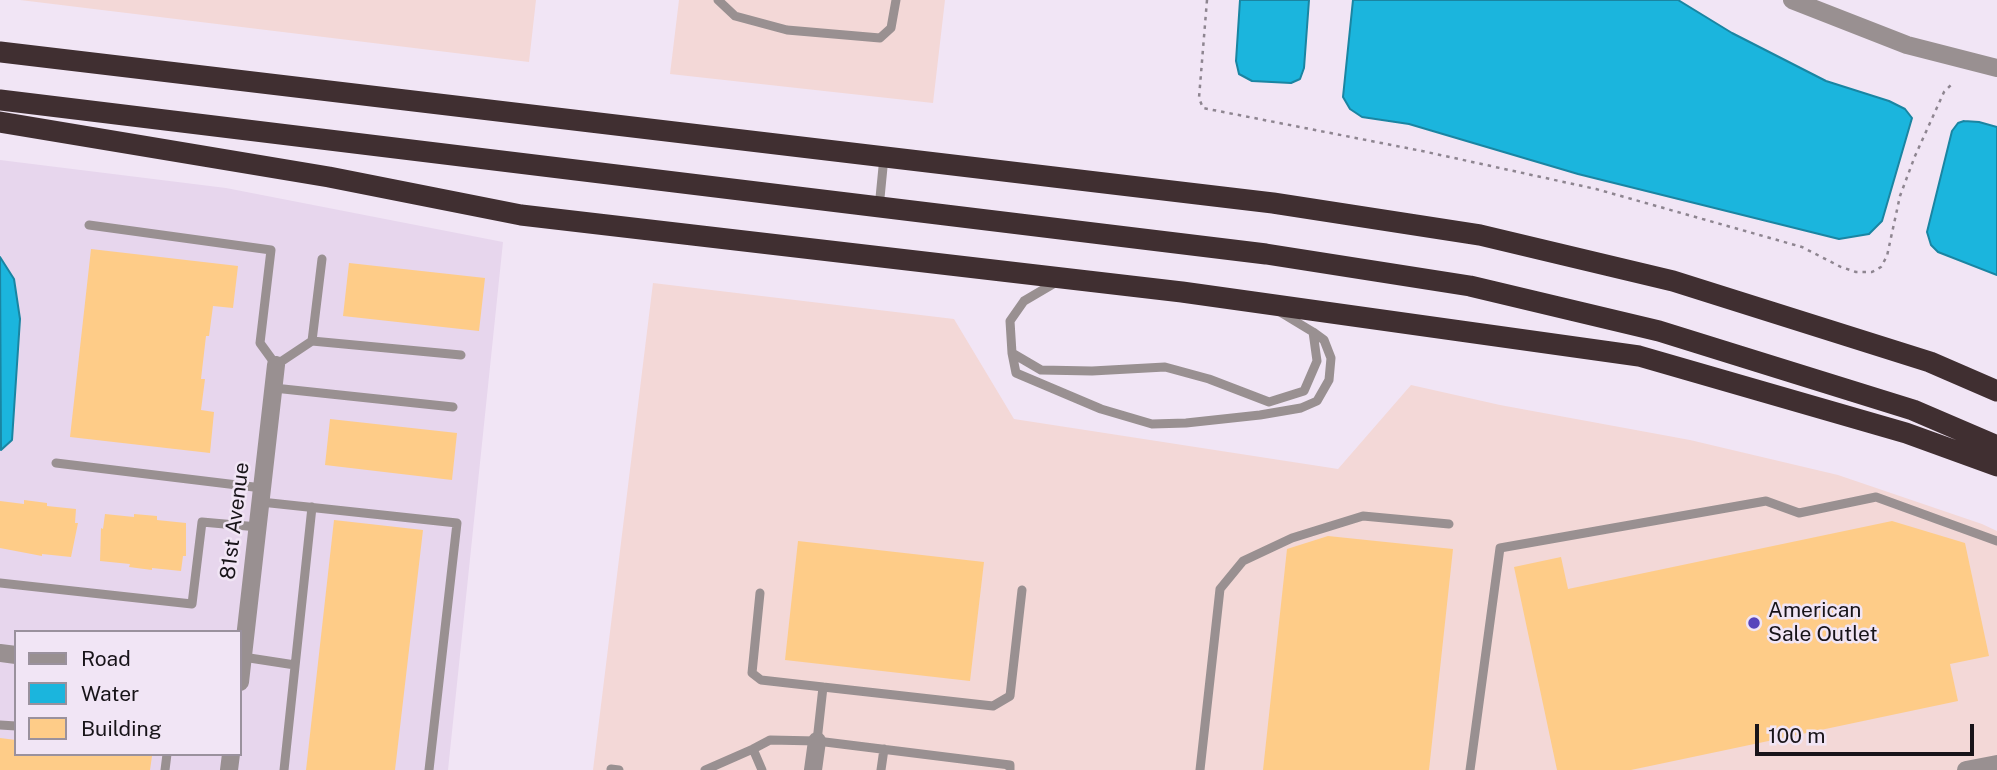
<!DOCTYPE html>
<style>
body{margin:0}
#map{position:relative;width:1997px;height:770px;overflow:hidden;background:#f1e5f5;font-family:"Public Sans",sans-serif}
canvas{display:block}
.legend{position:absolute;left:14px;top:630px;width:228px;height:126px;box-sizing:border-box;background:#f1e5f5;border:2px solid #9a919d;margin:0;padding:9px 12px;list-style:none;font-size:21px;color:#181419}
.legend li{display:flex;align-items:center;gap:14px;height:35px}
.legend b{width:35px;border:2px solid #9a919d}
.scale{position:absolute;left:1755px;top:724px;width:219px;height:32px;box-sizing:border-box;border:4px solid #181419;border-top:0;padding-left:9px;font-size:21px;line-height:24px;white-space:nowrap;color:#181419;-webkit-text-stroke:5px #f1e5f5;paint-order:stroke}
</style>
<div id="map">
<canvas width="1997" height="770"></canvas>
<ul class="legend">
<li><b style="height:9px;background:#999091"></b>Road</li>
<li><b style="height:19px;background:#1bb5dd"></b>Water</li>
<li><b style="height:19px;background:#fecc88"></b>Building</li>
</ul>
<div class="scale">100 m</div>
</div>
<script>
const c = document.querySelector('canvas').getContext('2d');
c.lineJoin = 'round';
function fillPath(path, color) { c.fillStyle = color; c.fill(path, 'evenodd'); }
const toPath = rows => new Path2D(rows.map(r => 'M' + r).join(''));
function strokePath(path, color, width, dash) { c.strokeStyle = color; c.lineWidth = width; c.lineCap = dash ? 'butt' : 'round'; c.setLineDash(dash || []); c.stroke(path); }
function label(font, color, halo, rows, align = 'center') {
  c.font = font + ' "Public Sans",sans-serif'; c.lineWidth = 5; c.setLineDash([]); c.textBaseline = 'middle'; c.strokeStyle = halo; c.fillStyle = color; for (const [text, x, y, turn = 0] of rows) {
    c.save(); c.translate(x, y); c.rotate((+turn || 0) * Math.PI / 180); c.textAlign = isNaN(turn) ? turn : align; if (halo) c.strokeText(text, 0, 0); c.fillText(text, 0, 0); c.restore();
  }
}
fillPath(toPath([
 [0,160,226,188,503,242,448,770,0,770],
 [16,632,240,632,240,754,16,754]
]), '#e7d6ed');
fillPath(toPath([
 [20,0,536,0,529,62],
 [679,0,945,0,933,103,670,74],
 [653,283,954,319,1014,419,1338,469,1411,385,1500,405,1690,440,1838,475,1982,524,1997,531,1997,770,593,770]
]), '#f3d8d7');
const water = toPath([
 [1240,0,1309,0,1304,68,1300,79,1291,83,1252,81,1239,74,1236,61,1240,0],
 [1353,0,1678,0,1732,33,1826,81,1889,101,1905,109,1912,118,1882,221,1869,234,1839,239,1578,174,1409,124,1362,117,1350,109,1343,97,1353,0],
 [1964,121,1979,122,1997,127,1997,275,1938,252,1931,245,1927,232,1952,131,1958,123,1964,121],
 [0,257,14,279,20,319,12,440,1,450,0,257]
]);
fillPath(water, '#1bb5dd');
strokePath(water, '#1a85a2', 2);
fillPath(toPath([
 [91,249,238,266,233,308,213,306,209,336,206,336,201,379,205,379,201,410,214,412,210,453,70,437],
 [349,263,485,278,479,331,343,316],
 [330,419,457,433,452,480,325,465],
 [24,500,47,503,47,506,76,509,75,523,78,523,71,557,42,554,42,556,0,548,0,501,24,504],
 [105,514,134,517,134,514,157,516,157,520,186,523,186,556,183,556,181,571,152,568,152,570,129,567,130,564,100,561,101,528,103,529],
 [334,520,423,530,395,770,306,770],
 [1892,521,1965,543,1989,656,1950,664,1958,701,1631,770,1557,770,1514,567,1561,557,1568,589],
 [1328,536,1453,549,1429,770,1263,770,1287,549],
 [798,541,984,562,970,681,785,660],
 [0,738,16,740,16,754,152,756,150,770,0,770]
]), '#fecc88');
strokePath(toPath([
 [1207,0,1199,98,1203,108,1422,151,1596,189,1802,247,1841,267,1856,272,1872,272,1881,267,1887,256,1900,196,1915,156,1944,92,1951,85]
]), '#8e8590', 2.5, [3.5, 5]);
strokePath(toPath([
 [718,0,735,16,787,30,880,38,891,28,896,0],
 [879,208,884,157],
 [89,225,271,250,260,343,276,365,312,341,461,355],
 [1058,281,1024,301,1010,321,1012,353,1041,370,1092,371,1165,367,1209,379,1269,402,1304,391,1317,361,1313,332,1280,312],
 [312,341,322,259],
 [1012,353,1016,373,1101,409,1152,424,1186,423,1260,415,1301,408,1317,401,1329,380,1331,358,1324,340,1313,332],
 [274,388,453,407],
 [56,463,262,488],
 [261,502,457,523,429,770],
 [0,583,192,604,202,522,258,527],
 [760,593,752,673,761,680,823,687,817,741],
 [243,657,295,665],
 [823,687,993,706,1010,696,1022,590],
 [0,725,16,726],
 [611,769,619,770],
 [165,770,167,754],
 [284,770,312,507],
 [705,770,753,749],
 [762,770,753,749,770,740,817,741,1010,765,1010,770],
 [881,770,884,749],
 [1200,770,1220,589,1243,561,1292,538,1363,516,1449,524],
 [1470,770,1500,548,1766,501,1799,513,1876,497,1997,541]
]), '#999091', 9);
strokePath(toPath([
 [1792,0,1907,45,1997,68],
 [0,653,16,655],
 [240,682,276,365],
 [229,770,231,754],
 [813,770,817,741],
 [1966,770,1997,764]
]), '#999091', 18);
strokePath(toPath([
 [0,52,1273,203,1480,235,1673,281,1930,362,1997,391],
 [0,100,1266,254,1470,286,1659,331,1913,410,1997,446],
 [0,122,329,177,521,215,1182,292,1639,356,1906,433,1997,466]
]), '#402f31', 21);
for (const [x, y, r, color] of [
 [1754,623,7,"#5744bc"]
]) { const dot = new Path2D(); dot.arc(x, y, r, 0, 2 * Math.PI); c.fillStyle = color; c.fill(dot); strokePath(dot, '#f1e5f5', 2.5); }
label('21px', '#181419', '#f1e5f5', [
 ["81st Avenue",235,521,-83]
]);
label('21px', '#181419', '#f1e5f5', [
 ["American",1768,611],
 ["Sale Outlet",1768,635]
], 'left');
</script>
